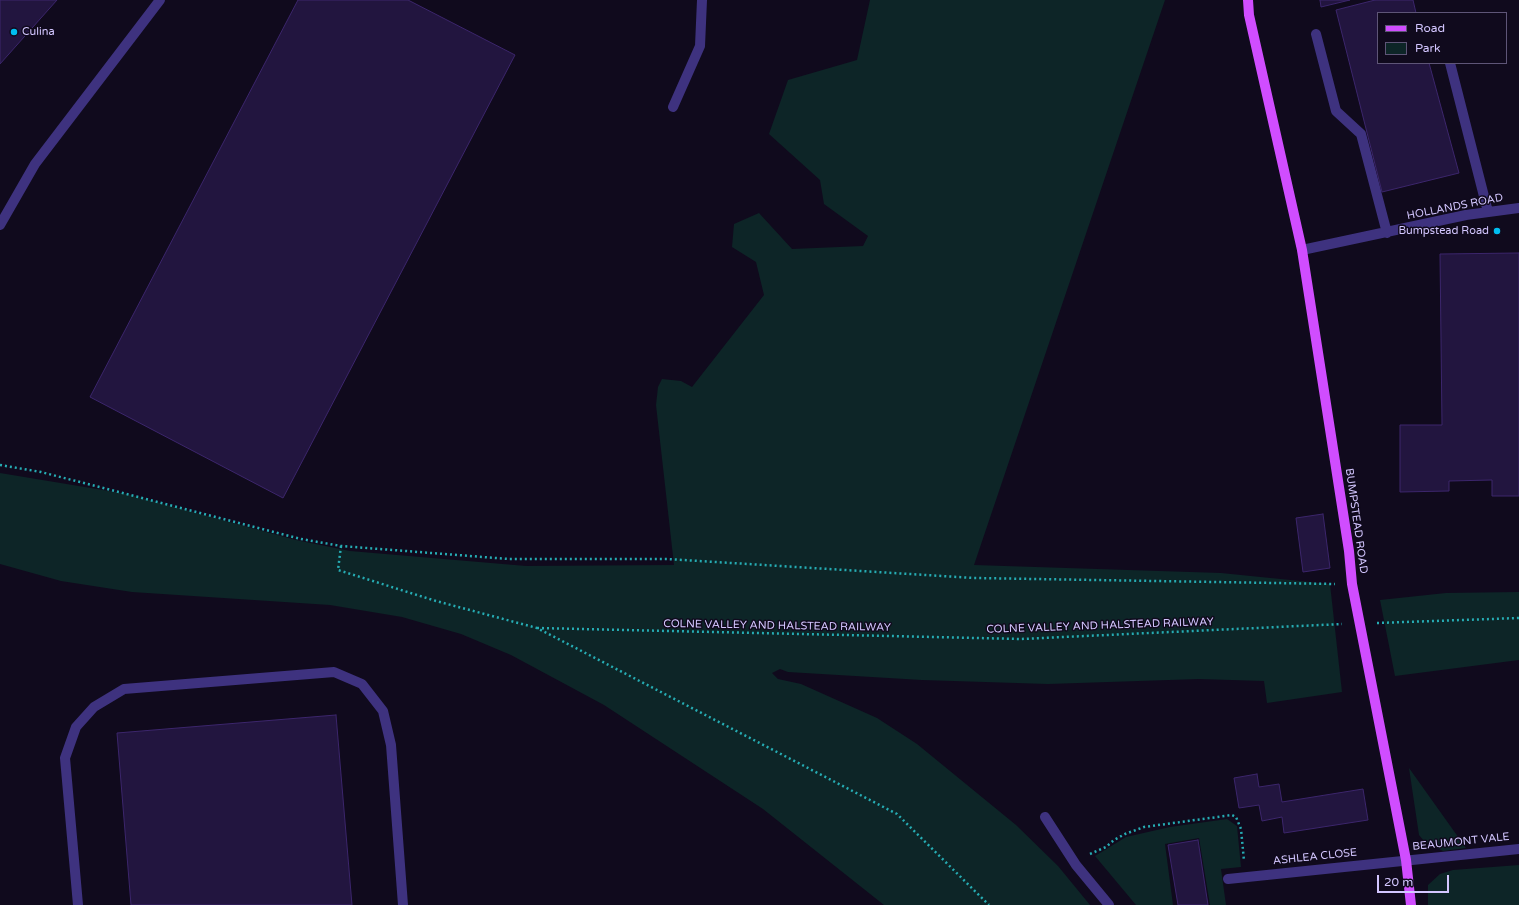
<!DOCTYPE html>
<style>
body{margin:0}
#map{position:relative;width:1519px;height:905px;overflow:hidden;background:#100a1d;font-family:"Varela Round",sans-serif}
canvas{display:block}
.legend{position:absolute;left:1377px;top:12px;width:130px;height:52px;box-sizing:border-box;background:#100a1d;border:1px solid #5e5577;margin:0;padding:5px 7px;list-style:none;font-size:12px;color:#d3c6ff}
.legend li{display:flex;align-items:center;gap:8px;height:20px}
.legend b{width:20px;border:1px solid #5e5577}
.scale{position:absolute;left:1377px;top:875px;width:72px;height:18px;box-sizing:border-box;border:2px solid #d3c6ff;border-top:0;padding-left:5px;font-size:12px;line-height:14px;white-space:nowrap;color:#d3c6ff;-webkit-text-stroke:3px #100a1d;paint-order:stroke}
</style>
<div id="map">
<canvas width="1519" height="905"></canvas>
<ul class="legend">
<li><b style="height:5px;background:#d04dff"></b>Road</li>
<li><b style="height:11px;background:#0d2527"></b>Park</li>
</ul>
<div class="scale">20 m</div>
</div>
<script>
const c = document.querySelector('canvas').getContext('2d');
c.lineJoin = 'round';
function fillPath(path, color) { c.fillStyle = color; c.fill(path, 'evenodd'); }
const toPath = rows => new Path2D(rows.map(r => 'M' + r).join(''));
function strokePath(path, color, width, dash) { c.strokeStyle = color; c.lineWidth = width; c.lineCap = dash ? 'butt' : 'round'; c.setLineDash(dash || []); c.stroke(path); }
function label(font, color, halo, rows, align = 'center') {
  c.font = font + ' "Varela Round",sans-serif'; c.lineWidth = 3; c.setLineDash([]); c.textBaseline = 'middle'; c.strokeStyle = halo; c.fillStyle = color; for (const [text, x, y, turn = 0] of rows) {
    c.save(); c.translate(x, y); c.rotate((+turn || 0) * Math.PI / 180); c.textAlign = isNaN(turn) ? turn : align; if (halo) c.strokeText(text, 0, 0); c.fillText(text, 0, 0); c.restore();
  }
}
fillPath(toPath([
 [870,0,1165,0,974,565,1221,573,1330,584,1342,692,1267,703,1264,681,1199,679,1048,684,922,680,788,672,780,669,772,673,778,679,801,684,877,718,917,744,1016,825,1058,866,1090,905,884,905,763,809,604,705,511,655,461,634,402,617,330,605,132,592,61,581,0,564,0,473,127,494,296,540,350,551,526,566,674,565,656,405,658,387,662,379,681,381,692,387,764,295,756,262,732,247,734,224,759,213,792,249,863,246,868,236,824,204,820,180,769,134,788,80,857,60],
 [1519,592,1519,660,1395,676,1380,600,1446,593],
 [1409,768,1466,848,1443,851,1424,841,1419,835],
 [1227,819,1237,826,1241,867,1221,869,1226,905,1210,905,1199,838,1165,844,1173,905,1136,905,1095,856,1126,837,1170,827],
 [1519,865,1519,905,1428,905,1428,885,1440,874,1453,870]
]), '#0d2527');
const building = toPath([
 [0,0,57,0,0,64,0,0],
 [298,0,408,0,515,55,283,498,90,397,298,0],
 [1320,0,1350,0,1321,7,1320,0],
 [1375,0,1413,0,1416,13,1378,13,1378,63,1429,63,1459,173,1382,192,1336,10,1375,0],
 [1519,253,1519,496,1492,496,1492,480,1449,481,1449,491,1400,492,1400,425,1442,425,1440,254,1519,253],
 [1323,514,1330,568,1303,572,1296,518,1323,514],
 [336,715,352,905,131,905,117,733,336,715],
 [1257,774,1259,787,1279,784,1282,802,1363,789,1368,820,1284,833,1282,817,1262,821,1259,805,1239,808,1234,778,1257,774],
 [1198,840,1208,905,1178,905,1168,845,1198,840]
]);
fillPath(building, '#22153f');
strokePath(building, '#3c266c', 1);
strokePath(toPath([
 [0,465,41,472,301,539,341,546,509,559,667,559,974,578,1335,584],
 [341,546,338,570,436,601,537,628,897,814,989,905],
 [1377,623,1519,618],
 [537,628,1021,639,1342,624],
 [1090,854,1106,847,1114,840,1125,834,1144,827,1232,815,1236,817,1241,829,1244,861]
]), '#26acb3', 2.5, [2, 3]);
strokePath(toPath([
 [1316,34,1336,111,1361,134,1387,233],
 [1450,63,1488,212],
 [673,107,700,46,702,0],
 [0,225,35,164,160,0],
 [1302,250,1466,215,1519,208],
 [1045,817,1076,865,1109,905],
 [1228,879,1519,849],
 [78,905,65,758,76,727,94,707,124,689,334,672,362,684,383,711,391,745,403,905]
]), '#3e327f', 10);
strokePath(toPath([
 [1248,0,1249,15,1302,250,1349,551,1352,584,1406,860,1411,905]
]), '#d04dff', 10);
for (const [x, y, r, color] of [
 [14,32,4,"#00bef1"],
 [1497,231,4,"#00bef1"]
]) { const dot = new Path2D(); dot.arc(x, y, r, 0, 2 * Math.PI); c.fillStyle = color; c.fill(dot); strokePath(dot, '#100a1d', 1.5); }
label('11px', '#d3c6ff', '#100a1d', [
 ["Culina",22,32],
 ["Bumpstead Road",1489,231,"right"]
], 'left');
label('11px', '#d3c6ff', '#100a1d', [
 ["HOLLANDS ROAD",1455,207,-11],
 ["BUMPSTEAD ROAD",1356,521,82],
 ["COLNE VALLEY AND HALSTEAD RAILWAY",777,626,1],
 ["COLNE VALLEY AND HALSTEAD RAILWAY",1100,626,-2],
 ["BEAUMONT VALE",1461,842,-6],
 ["ASHLEA CLOSE",1315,857,-6]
]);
</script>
